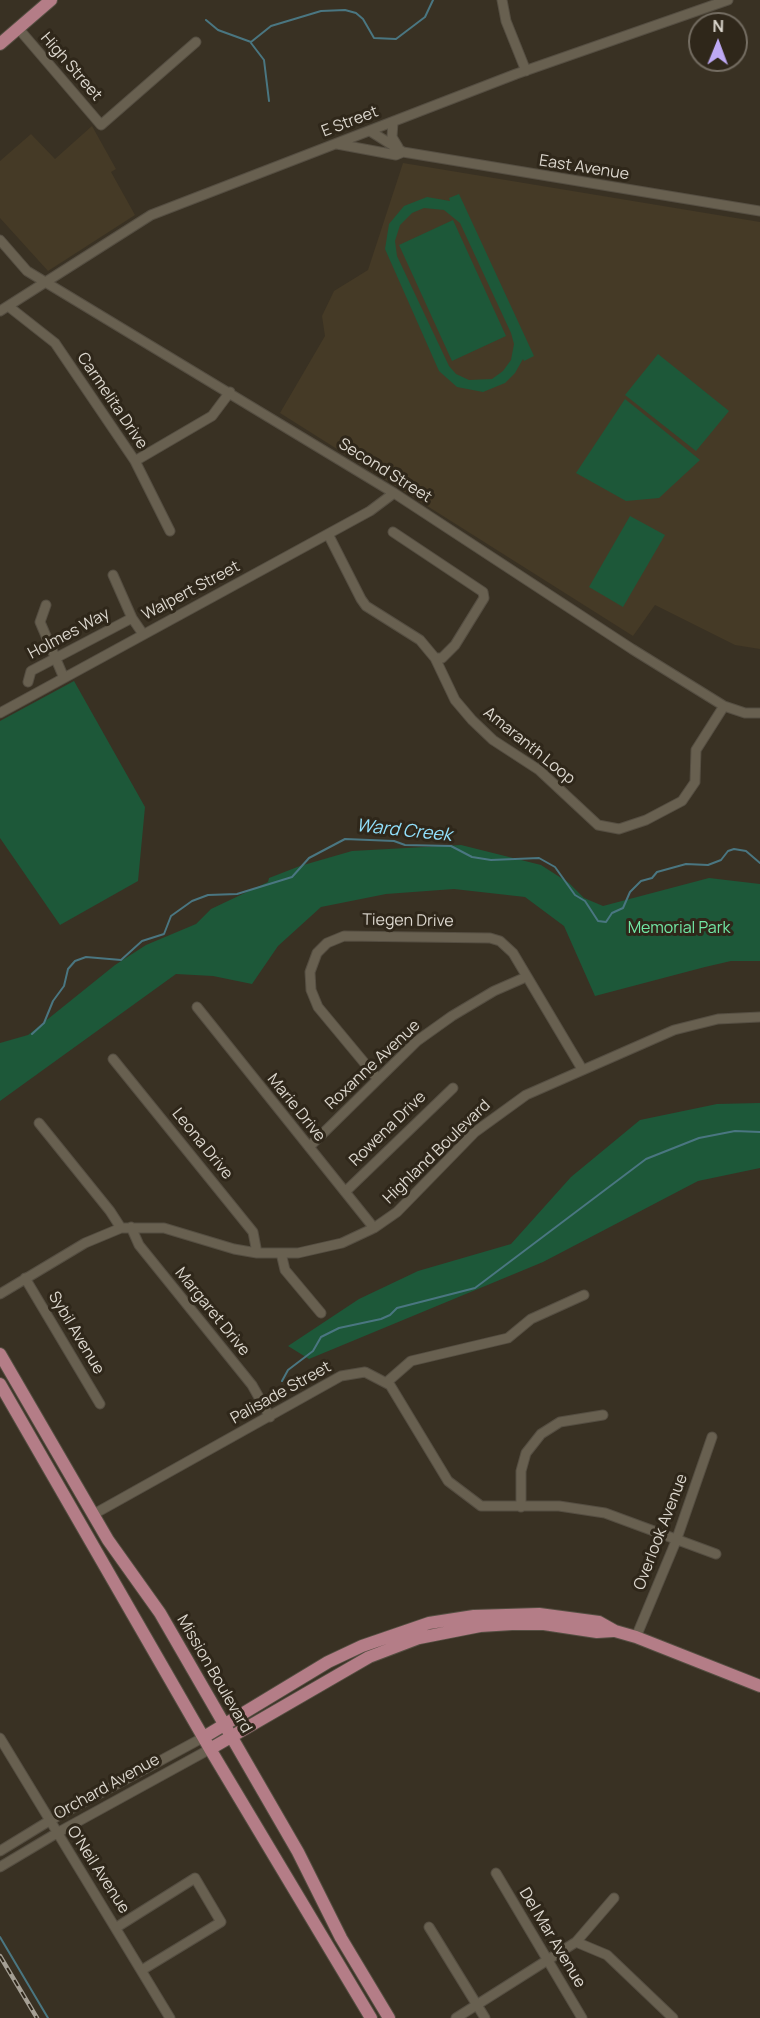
<!DOCTYPE html>
<style>
body{margin:0}
#map{position:relative;width:760px;height:2018px;overflow:hidden;background:#393123;font-family:Manrope,sans-serif}
canvas{display:block}
.north{position:absolute;left:688px;top:12px;width:60px;height:60px;box-sizing:border-box;background:#2f271a;border:2px solid #746d62;border-radius:50%;rotate:1deg;font-size:16px;font-weight:700;line-height:24px;text-align:center;color:#dcd7ce}
.north::after{content:'';display:block;margin:auto;width:21px;height:27px;background:#bea9f4;clip-path:polygon(50% 0,100% 100%,50% 72%,0 100%)}
</style>
<div id="map">
<canvas width="760" height="2018"></canvas>
<div class="north">N</div>
</div>
<script>
const c = document.querySelector('canvas').getContext('2d');
c.lineJoin = 'round';
function fillPath(path, color) { c.fillStyle = color; c.fill(path, 'evenodd'); }
const toPath = rows => new Path2D(rows.map(r => 'M' + r).join(''));
function strokePath(path, color, width, dash) { c.strokeStyle = color; c.lineWidth = width; c.lineCap = dash ? 'butt' : 'round'; c.setLineDash(dash || []); c.stroke(path); }
function label(font, color, halo, rows, align = 'center') {
  c.font = font + ' Manrope,sans-serif'; c.lineWidth = 6; c.setLineDash([]); c.textBaseline = 'middle'; c.strokeStyle = halo; c.fillStyle = color; for (const [text, x, y, turn = 0] of rows) {
    c.save(); c.translate(x, y); c.rotate((+turn || 0) * Math.PI / 180); c.textAlign = isNaN(turn) ? turn : align; if (halo) c.strokeText(text, 0, 0); c.fillText(text, 0, 0); c.restore();
  }
}
fillPath(toPath([
 [92,126,116,169,111,172,135,215,48,271,0,218,0,161,31,134,55,159],
 [403,163,760,222,760,649,735,645,655,605,633,636,280,413,325,336,322,316,334,291,368,270]
]), '#453a26');
fillPath(toPath([
 [459,194,534,356,524,361,523,359,515,373,505,383,483,392,457,387,439,371,385,249,389,224,404,206,427,197,450,201,449,198],
 [424,208,444,210,460,223,511,333,514,344,511,360,503,371,492,379,469,380,456,374,449,366,397,256,395,241,400,225,412,213],
 [453,220,506,336,452,361,399,245],
 [658,354,729,411,696,451,625,395],
 [625,399,700,460,659,498,626,501,576,473],
 [630,516,665,535,623,607,589,587],
 [74,681,145,807,138,881,60,925,0,838,0,721],
 [461,845,541,865,569,883,584,898,603,906,709,878,760,884,760,961,731,961,705,967,595,996,564,926,525,897,454,889,386,894,321,907,278,946,252,984,213,976,176,974,0,1101,0,1043,28,1035,115,965,146,945,196,924,211,909,268,882,269,878,300,866,352,851],
 [760,1103,760,1168,698,1181,543,1262,309,1359,288,1346,359,1299,418,1271,511,1244,571,1177,640,1120,717,1104]
]), '#1d5839');
strokePath(toPath([
 [206,20,218,30,251,42,271,26,321,11,345,10,356,13,363,19,374,38,396,39,425,17,433,0],
 [251,43,264,60,269,101],
 [32,1034,44,1023,53,1001,64,986,68,969,75,961,86,957,121,960,142,941,164,934,171,916,192,901,208,895,237,894,292,877,309,858,345,839,394,841,405,845,451,846,472,857,491,860,539,858,555,867,575,895,585,901,598,921,606,922,612,913,623,908,630,892,641,881,652,878,657,872,686,864,708,865,721,860,728,851,734,849,746,851,760,863],
 [282,1381,288,1370,313,1351,321,1337,339,1328,381,1319,390,1315,397,1308,475,1288,646,1159,699,1138,735,1131,760,1132],
 [0,1937,48,2018]
]), '#4a7681', 2);
const minor = toPath([
 [502,0,506,21,526,71],
 [18,28,101,125,196,42],
 [393,122,392,137,398,147],
 [370,131,403,152],
 [337,144,396,155,403,152,760,211],
 [0,240,27,271,394,493,632,649,724,706,745,713,760,713],
 [8,306,55,343,135,461,170,531],
 [0,311,151,215,516,74,728,0],
 [135,461,212,416,230,392],
 [393,532,483,592,484,598,455,645,442,658,435,658],
 [328,534,361,599,366,606,420,640,435,658,455,700,472,720,493,740,539,770,598,825,619,829,646,820,682,801,695,782,696,750,724,706],
 [113,575,132,618,143,634],
 [46,605,40,622,64,678],
 [28,682,31,671,132,618],
 [0,713,370,511,394,493],
 [197,1007,374,1228],
 [113,1059,253,1232,257,1253],
 [377,1078,318,1007,311,990,310,972,317,953,327,943,344,936,490,938,500,941,513,953,582,1069],
 [39,1123,110,1211,121,1228],
 [309,1147,417,1041,452,1016,494,991,526,977],
 [345,1192,453,1088],
 [131,1227,139,1245,252,1385,270,1417],
 [281,1253,285,1270,321,1313],
 [25,1278,100,1404],
 [0,1294,85,1243,121,1228,164,1228,234,1249,257,1253,298,1253,342,1243,374,1228,397,1212,475,1132,526,1095,674,1030,718,1019,760,1017],
 [387,1382,411,1361,508,1338,531,1319,584,1295],
 [521,1507,521,1471,526,1453,541,1434,560,1422,603,1415],
 [94,1514,341,1376,365,1372,390,1385,448,1481,481,1506,559,1506,605,1513,716,1554],
 [636,1637,676,1541,712,1437],
 [0,1738,170,2018],
 [0,1851,49,1821,204,1737],
 [0,1867,57,1833,210,1749],
 [496,1873,582,2018],
 [117,1927,195,1878,221,1922,142,1970],
 [429,1927,485,2018],
 [576,1942,607,1955,673,2018],
 [456,2018,576,1942,614,1898]
]);
const major = toPath([
 [0,44,51,0],
 [0,1354,108,1540,160,1613,298,1852,341,1938,389,2018],
 [0,1384,210,1749,371,2018],
 [204,1737,328,1662,362,1646,429,1623,474,1616,539,1614,599,1622,615,1631,636,1637,760,1686],
 [210,1749,369,1657,419,1638,480,1626,512,1624,544,1624,597,1632,613,1631]
]);
strokePath(minor, '#554e42', 11);
strokePath(major, '#554e42', 14);
strokePath(minor, '#686050', 9);
strokePath(major, '#b47d87', 12);
const rail = toPath([
 [0,1956,37,2018]
]);
strokePath(rail, '#a59f94', 4.5);
strokePath(rail, '#2f271a', 2, [7]);
label('16px', '#dcd7ce', '#2f271a', [
 ["High Street",71,67,49],
 ["E Street",350,122,-21],
 ["East Avenue",584,168,9],
 ["Carmelita Drive",112,401,56],
 ["Second Street",385,471,32],
 ["Walpert Street",191,591,-28],
 ["Holmes Way",69,634,-28],
 ["Amaranth Loop",529,746,39],
 ["Tiegen Drive",408,921,1],
 ["Roxanne Avenue",373,1065,-43],
 ["Marie Drive",296,1108,51],
 ["Rowena Drive",388,1129,-44],
 ["Leona Drive",202,1144,51],
 ["Highland Boulevard",437,1152,-44],
 ["Margaret Drive",212,1312,51],
 ["Sybil Avenue",76,1333,59],
 ["Palisade Street",281,1393,-29],
 ["Overlook Avenue",661,1532,-69],
 ["Mission Boulevard",214,1674,60],
 ["Orchard Avenue",107,1787,-29],
 ["O'Neil Avenue",98,1870,57],
 ["Del Mar Avenue",552,1938,59]
]);
label('16px', '#72e8a5', '#2f271a', [
 ["Memorial Park",679,929]
]);
label('italic 18px', '#92e1fd', '#2f271a', [
 ["Ward Creek",404,831,6]
]);
</script>
